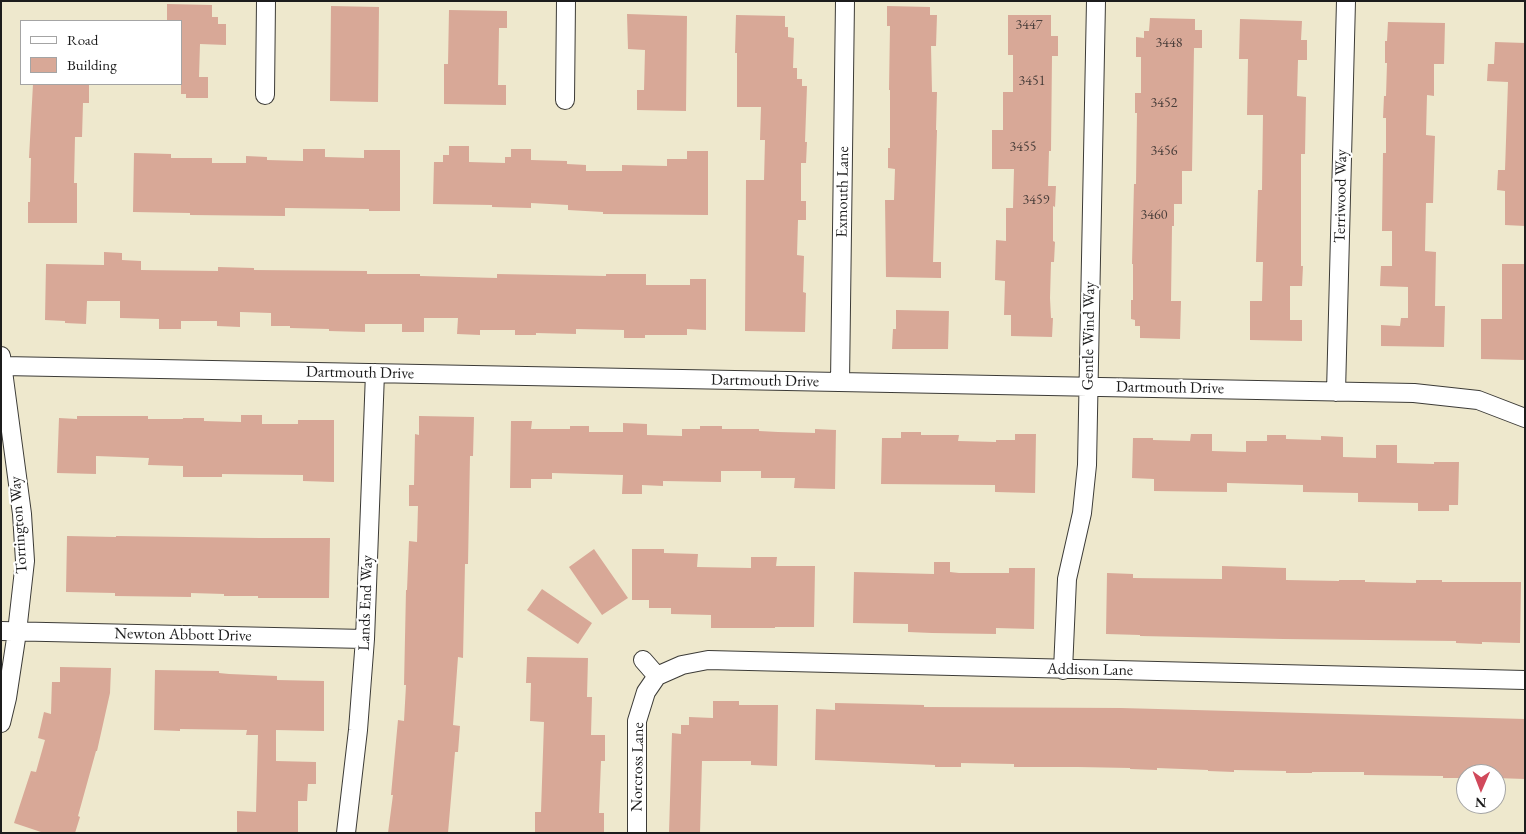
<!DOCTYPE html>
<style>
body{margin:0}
#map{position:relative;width:1526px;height:834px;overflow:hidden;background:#eee8cd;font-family:"EB Garamond",serif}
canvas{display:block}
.frame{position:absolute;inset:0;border:2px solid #1c1c1c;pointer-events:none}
.legend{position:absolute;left:20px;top:20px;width:162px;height:65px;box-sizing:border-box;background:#fff;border:1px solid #a4a4a4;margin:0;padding:6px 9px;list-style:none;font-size:15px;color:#1c1c1c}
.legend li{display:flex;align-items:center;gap:10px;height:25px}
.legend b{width:25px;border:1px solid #a4a4a4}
.north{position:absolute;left:1456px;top:764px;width:50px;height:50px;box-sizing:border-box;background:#fff;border:1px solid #a4a4a4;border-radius:50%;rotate:181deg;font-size:14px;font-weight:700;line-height:20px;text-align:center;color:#1c1c1c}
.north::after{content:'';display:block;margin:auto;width:18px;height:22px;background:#d1495b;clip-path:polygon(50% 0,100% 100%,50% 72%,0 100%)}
</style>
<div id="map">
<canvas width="1526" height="834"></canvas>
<div class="frame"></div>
<ul class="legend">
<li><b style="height:6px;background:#fff"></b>Road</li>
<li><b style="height:14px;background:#d8a897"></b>Building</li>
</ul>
<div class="north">N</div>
</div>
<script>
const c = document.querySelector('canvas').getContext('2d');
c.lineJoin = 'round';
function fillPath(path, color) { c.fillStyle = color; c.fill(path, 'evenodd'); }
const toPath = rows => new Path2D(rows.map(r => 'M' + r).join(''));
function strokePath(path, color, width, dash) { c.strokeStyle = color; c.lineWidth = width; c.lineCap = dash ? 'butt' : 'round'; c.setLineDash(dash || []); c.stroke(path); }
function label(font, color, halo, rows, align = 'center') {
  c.font = font + ' "EB Garamond",serif'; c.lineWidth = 4.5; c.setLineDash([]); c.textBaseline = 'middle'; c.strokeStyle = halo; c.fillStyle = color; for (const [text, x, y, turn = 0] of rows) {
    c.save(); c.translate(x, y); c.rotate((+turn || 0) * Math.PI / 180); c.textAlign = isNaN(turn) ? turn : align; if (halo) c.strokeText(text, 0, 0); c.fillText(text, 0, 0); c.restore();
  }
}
fillPath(toPath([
 [167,4,212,5,212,17,218,17,218,24,226,24,226,45,200,44,199,77,208,77,208,98,186,98,186,94,181,94,181,21,167,21],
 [331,6,379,7,378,102,330,101],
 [887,6,930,7,930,15,937,15,936,46,931,46,932,92,937,92,936,130,937,130,933,262,941,262,941,278,886,277,885,200,894,200,895,169,888,168,888,148,890,148,890,90,889,90,890,26,887,26],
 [449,10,507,11,507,28,499,28,498,85,506,85,506,105,444,104,444,64,448,64],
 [627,14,687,16,686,111,637,110,637,90,644,90,645,50,628,49],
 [736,15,785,16,785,27,788,27,788,37,794,38,793,68,797,68,797,79,802,79,802,86,807,86,805,142,807,142,806,163,801,163,801,201,806,201,806,220,798,220,797,255,804,256,803,292,806,293,805,332,745,331,746,180,764,180,765,140,760,140,761,107,737,107,737,53,735,53],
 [1008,15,1051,15,1051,36,1058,36,1058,56,1052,56,1051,151,1049,151,1048,186,1056,186,1055,207,1053,206,1053,241,1055,242,1054,262,1051,262,1050,298,1051,318,1053,318,1052,337,1011,336,1011,315,1004,315,1005,281,995,280,996,240,1006,241,1006,208,1013,208,1014,169,992,169,992,130,1003,130,1003,92,1013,92,1013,55,1008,55],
 [1150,18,1195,19,1195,30,1202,30,1202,48,1194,48,1192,171,1182,171,1182,204,1174,204,1174,226,1172,226,1171,301,1181,301,1180,339,1140,338,1140,326,1135,326,1135,320,1131,319,1131,300,1133,300,1133,264,1132,264,1134,184,1136,184,1137,113,1135,113,1135,93,1141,93,1141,57,1136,57,1136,37,1144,38,1144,31,1149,31],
 [1240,19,1302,21,1301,40,1307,40,1307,60,1298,60,1297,96,1306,97,1305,154,1301,154,1301,266,1303,266,1302,286,1290,286,1290,320,1302,320,1302,341,1250,340,1250,301,1262,301,1263,262,1256,262,1258,190,1262,190,1263,115,1247,115,1248,59,1239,59],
 [1388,22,1445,23,1444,64,1434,64,1434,96,1427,95,1426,135,1435,136,1433,203,1426,203,1425,251,1436,252,1435,306,1445,306,1444,347,1381,346,1381,325,1400,326,1401,318,1408,318,1408,287,1380,286,1381,266,1392,266,1392,231,1382,231,1383,153,1386,153,1386,118,1383,118,1384,96,1386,96,1387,63,1385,63,1385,41,1387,41],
 [1495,42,1525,43,1525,226,1505,225,1505,191,1497,190,1498,170,1505,170,1508,82,1487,81,1488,64,1494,64],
 [33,84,89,84,89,103,83,103,82,137,75,137,74,183,77,183,77,223,28,223,28,202,30,202,31,158,29,158],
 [449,146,469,146,469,162,505,163,505,157,511,157,511,149,531,149,531,160,567,161,567,164,586,165,586,171,622,171,622,165,667,166,667,159,687,159,687,151,708,151,708,215,603,214,603,212,568,210,568,205,531,203,531,208,492,207,492,205,433,204,434,162,443,162,443,155,449,155],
 [303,149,325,149,325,157,364,158,364,150,400,150,400,211,369,211,369,209,285,208,285,216,190,215,190,213,133,212,134,153,171,154,171,158,212,158,212,163,246,163,246,156,267,157,267,160,303,161],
 [104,252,122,253,122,260,141,261,141,270,218,271,218,267,254,268,254,270,367,271,367,274,420,274,420,276,497,278,497,274,606,276,606,274,646,274,646,285,690,285,690,279,706,279,706,330,687,329,687,335,645,335,645,338,624,338,624,330,576,329,576,334,536,333,536,335,515,335,515,330,480,330,480,335,457,334,458,318,424,318,424,332,402,332,402,324,365,324,365,332,329,331,329,329,290,328,290,326,271,326,271,313,240,312,240,327,217,326,217,321,181,321,181,329,159,329,159,319,120,318,120,301,87,301,86,324,65,323,65,321,45,320,46,264,104,265],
 [1502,264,1525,264,1525,360,1481,359,1481,319,1502,319],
 [896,310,949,311,948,349,892,349,893,329,896,329],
 [241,415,262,415,262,424,298,424,298,420,334,420,334,482,303,481,303,475,222,474,222,477,183,477,183,466,148,465,149,458,96,456,96,474,57,473,59,418,77,419,77,416,148,416,148,419,183,419,183,418,204,418,204,421,241,422],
 [419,416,474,417,473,456,470,456,468,564,465,564,463,658,458,657,453,725,460,726,458,752,455,752,448,833,388,833,393,795,391,795,398,720,404,721,406,685,404,685,406,590,407,590,409,541,417,542,418,506,409,506,409,485,414,485,415,434,419,435],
 [511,421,532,421,531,429,570,429,570,426,589,426,589,432,623,432,623,423,647,424,647,435,682,436,682,429,700,429,700,426,722,426,722,429,759,429,759,431,778,432,815,433,815,429,836,430,835,489,794,488,795,478,761,478,761,471,721,471,721,482,663,481,663,486,642,485,642,494,622,494,623,475,552,473,552,479,531,479,531,488,510,488],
 [901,432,921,432,921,435,959,435,958,441,996,442,996,440,1015,440,1015,434,1036,434,1035,493,995,492,995,485,881,484,882,438,901,438],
 [1191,434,1212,434,1212,451,1246,452,1246,441,1267,441,1267,435,1286,435,1286,439,1321,440,1321,436,1343,437,1343,457,1376,458,1376,445,1397,445,1397,463,1434,464,1434,462,1459,462,1458,505,1449,505,1449,511,1418,511,1418,503,1358,502,1358,493,1303,492,1303,485,1227,483,1227,492,1154,491,1154,479,1132,478,1133,438,1153,438,1153,440,1190,441],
 [67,536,116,537,116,536,259,538,330,538,329,598,258,598,258,596,224,596,224,594,191,593,191,597,115,596,115,593,66,592],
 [594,549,628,598,602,615,569,567],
 [632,549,664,549,664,553,698,554,697,567,751,568,751,557,777,557,776,566,815,566,814,627,775,627,775,628,711,628,711,615,671,614,671,608,649,608,649,600,632,600],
 [934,562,950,562,950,572,959,573,1009,573,1009,568,1035,568,1034,629,996,628,996,634,932,633,908,632,908,624,853,623,854,572,934,574],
 [1222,566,1286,568,1286,580,1339,581,1339,580,1365,580,1365,582,1416,583,1416,580,1442,580,1442,582,1521,582,1520,643,1482,642,1482,644,1456,643,1456,641,1283,639,1140,636,1140,635,1106,634,1107,573,1133,574,1133,578,1222,579],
 [542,589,592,623,578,644,527,610],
 [527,657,588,658,587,697,592,697,591,735,605,735,605,761,601,761,599,813,604,813,604,833,535,833,535,812,541,812,544,722,530,721,531,683,526,683],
 [60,667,111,668,110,693,97,751,96,751,78,816,80,817,75,833,44,833,14,823,31,771,36,772,45,740,38,738,44,712,51,714,52,682,60,682],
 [155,670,219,671,219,673,229,674,277,676,277,680,324,681,324,731,276,730,276,761,316,762,316,784,308,784,307,801,298,801,298,833,237,833,237,811,256,812,258,735,246,735,247,730,180,729,180,731,154,730],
 [713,701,739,701,739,705,778,705,777,766,751,765,751,761,702,761,700,833,669,833,672,733,681,734,681,725,689,725,689,717,713,718],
 [835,703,924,705,924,707,1121,708,1525,719,1525,779,1496,778,1496,774,1466,774,1466,778,1443,778,1443,776,1364,775,1364,772,1312,772,1312,773,1286,773,1286,771,1234,770,1234,772,1208,771,1208,770,1157,768,1157,770,1130,769,1130,768,1078,767,1014,767,1014,764,961,763,961,767,935,767,935,765,815,760,816,709,835,710]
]), '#d8a897');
const minor = toPath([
 [265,95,266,1],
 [565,100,566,1],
 [1,356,22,514,25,561,17,632,7,698,1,723],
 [3,366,1414,393,1478,400,1525,418],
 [840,382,845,1],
 [1336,392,1346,1],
 [1,631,365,639],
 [643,660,657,676],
 [1063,670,1067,579,1082,513,1087,465,1096,1],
 [657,676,682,665,708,660,1525,680],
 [346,833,358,730,365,639,375,373],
 [637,833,637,721,646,692,657,676]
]);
strokePath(minor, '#3c3b37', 20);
strokePath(minor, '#fff', 18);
label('14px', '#4b3f3b', null, [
 ["3447",1029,25],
 ["3448",1169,43],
 ["3451",1032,81],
 ["3452",1164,103],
 ["3455",1023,147],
 ["3456",1164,151],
 ["3459",1036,200],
 ["3460",1154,215]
]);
label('16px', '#1c1c1c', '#fff', [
 ["Exmouth Lane",843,192,-89],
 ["Terriwood Way",1341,196,-89],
 ["Gentle Wind Way",1089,336,-89],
 ["Dartmouth Drive",360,373,1],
 ["Dartmouth Drive",765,381,1],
 ["Dartmouth Drive",1170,388,1],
 ["Torrington Way",19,525,-94],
 ["Lands End Way",366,603,-88],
 ["Newton Abbott Drive",183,635,1],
 ["Addison Lane",1090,670,1],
 ["Norcross Lane",638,767,-89]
]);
</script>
